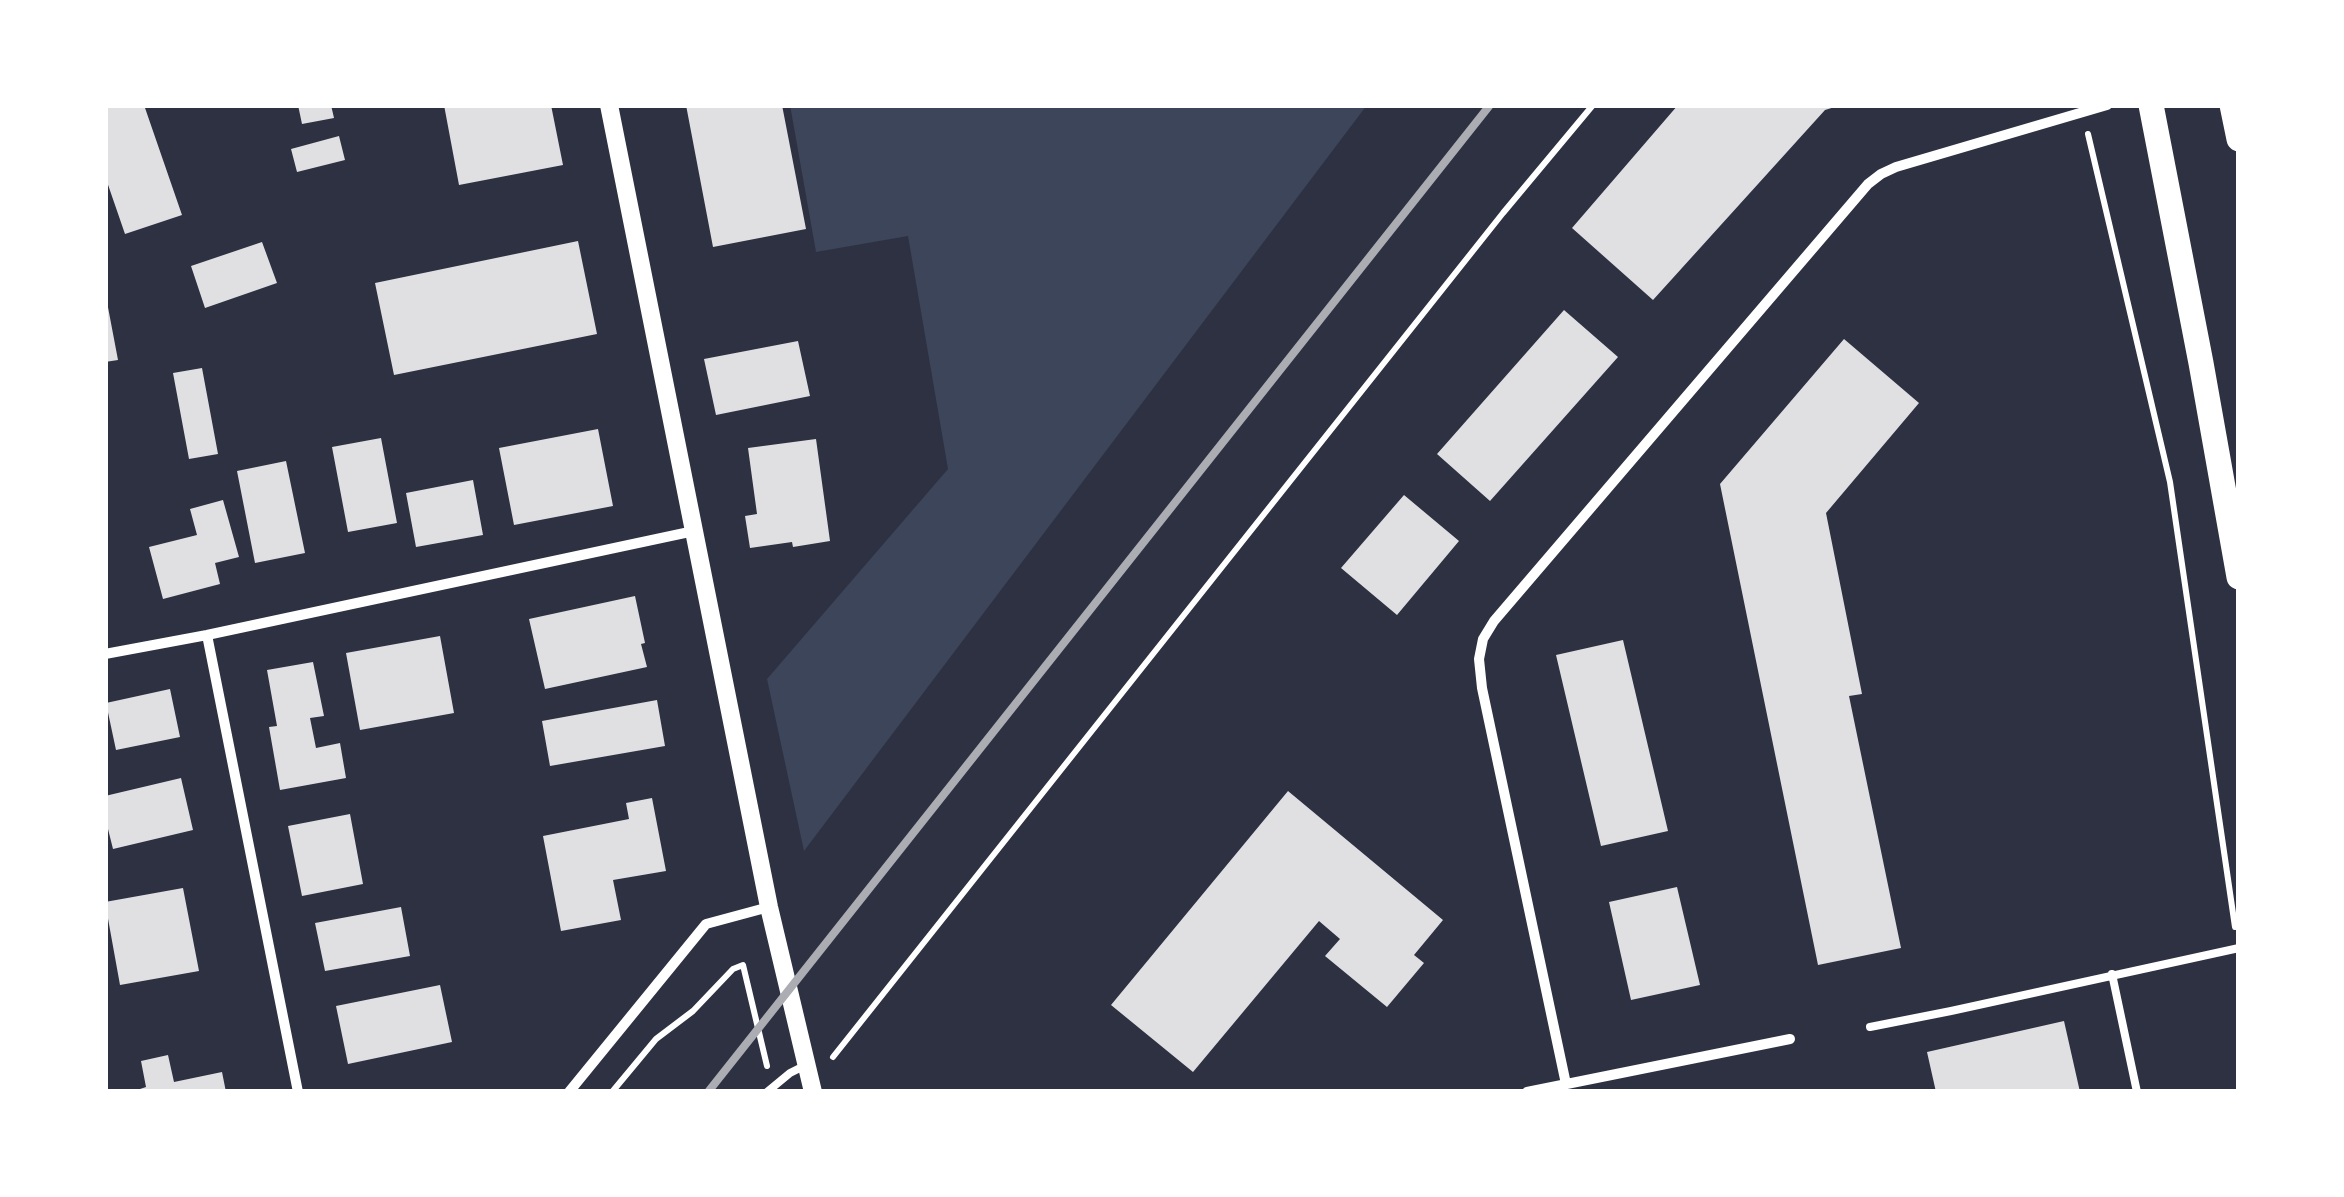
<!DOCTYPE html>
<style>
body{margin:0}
#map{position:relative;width:2344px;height:1197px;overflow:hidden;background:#2d3142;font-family:Rubik,sans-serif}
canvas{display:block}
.frame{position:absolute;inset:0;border:108px solid #fff;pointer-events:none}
</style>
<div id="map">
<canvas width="2344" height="1197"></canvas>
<div class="frame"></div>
</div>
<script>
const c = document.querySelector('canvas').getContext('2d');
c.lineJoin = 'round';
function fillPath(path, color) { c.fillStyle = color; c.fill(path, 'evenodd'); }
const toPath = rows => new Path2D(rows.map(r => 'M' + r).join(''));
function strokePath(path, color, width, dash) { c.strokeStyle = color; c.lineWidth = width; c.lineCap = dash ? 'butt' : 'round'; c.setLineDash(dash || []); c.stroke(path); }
fillPath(toPath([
 [790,105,1367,105,804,851,767,679,948,469,908,236,816,252]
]), '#3c4559');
fillPath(toPath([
 [105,105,144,105,182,215,125,234,105,176],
 [298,105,331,105,334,118,302,124],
 [444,105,551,105,563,165,459,185],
 [686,105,782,105,806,229,713,247],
 [1678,105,1838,106,1825,110,1653,300,1572,228],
 [339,136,345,160,297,172,291,149],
 [578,241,597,334,394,375,375,283],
 [262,242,277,283,205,308,191,266],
 [105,302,107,302,118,360,105,362],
 [1564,310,1618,357,1490,501,1437,454],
 [1844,339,1919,403,1826,513,1862,694,1849,696,1901,948,1818,965,1720,484],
 [798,341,810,396,716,415,704,359],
 [202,368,218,454,189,459,173,373],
 [598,429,613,506,514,525,499,448],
 [381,438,397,523,348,532,332,447],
 [816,439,830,541,793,547,792,542,750,548,745,516,757,514,748,448],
 [286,461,305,553,255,563,237,471],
 [473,480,483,535,416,547,406,493],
 [1404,495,1459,541,1397,615,1341,568],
 [223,500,239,557,215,563,220,584,163,599,149,547,197,535,190,509],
 [635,596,645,643,641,644,647,667,545,689,529,619],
 [440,636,454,713,360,730,346,653],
 [1623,640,1668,831,1601,846,1556,655],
 [313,662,324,716,310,718,316,748,340,743,346,778,280,790,269,727,277,726,267,670],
 [170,689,180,737,116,750,106,703],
 [657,700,665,746,550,766,542,721],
 [181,778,193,830,113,849,105,817,105,796],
 [1288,791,1443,920,1414,955,1424,963,1387,1007,1325,956,1340,939,1319,921,1193,1072,1111,1005],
 [652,798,666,871,613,880,621,920,561,931,543,836,629,819,626,803],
 [350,814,363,884,302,896,288,826],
 [1677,887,1700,985,1631,1000,1609,902],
 [183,888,199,971,120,985,105,902],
 [401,907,410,956,325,971,315,923],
 [440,985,452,1042,348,1064,336,1006],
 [2064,1021,2080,1092,1936,1092,1927,1052],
 [168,1055,174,1082,222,1072,226,1092,131,1092,146,1087,141,1061]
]), '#e0e0e3');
strokePath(toPath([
 [2088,134,2170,482,2235,927],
 [833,1057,1503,213,1593,105],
 [612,1092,656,1039,693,1011,733,969,743,965,767,1066]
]), '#fff', 6);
strokePath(toPath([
 [2112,974,2137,1092],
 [1870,1027,1951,1011,2239,948],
 [767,1092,790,1073,804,1066]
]), '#fff', 8);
strokePath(toPath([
 [207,635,298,1092],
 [105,654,207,635,694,531],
 [1566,1084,1482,688,1479,659,1483,639,1494,621,1868,184,1881,174,1896,167,2107,105],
 [569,1092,706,924,769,907],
 [1527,1092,1790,1039]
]), '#fff', 10);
strokePath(toPath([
 [609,105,769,907,813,1092]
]), '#fff', 18);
strokePath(toPath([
 [2151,105,2201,363,2239,577],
 [2232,105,2239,139]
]), '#fff', 25);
strokePath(toPath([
 [708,1092,1490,105]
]), '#abadb3', 8);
</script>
